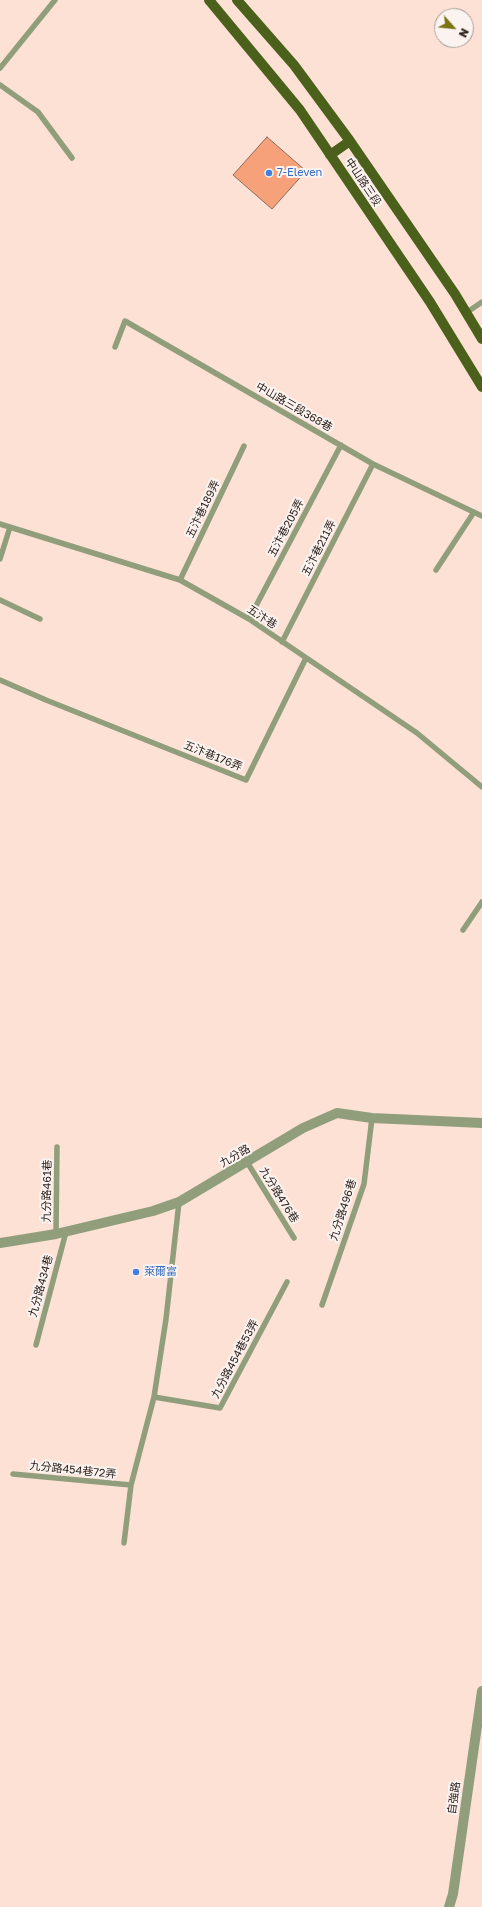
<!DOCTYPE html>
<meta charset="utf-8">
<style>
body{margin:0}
#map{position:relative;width:482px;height:1907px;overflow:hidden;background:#fde1d5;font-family:"Golos Text",sans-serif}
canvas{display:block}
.north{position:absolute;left:434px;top:8px;width:40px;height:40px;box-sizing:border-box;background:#faf3f0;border:1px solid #a79d9a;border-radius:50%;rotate:117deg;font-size:11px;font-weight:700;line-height:16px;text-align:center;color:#2a1d18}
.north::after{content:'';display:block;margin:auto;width:14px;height:18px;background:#7c7314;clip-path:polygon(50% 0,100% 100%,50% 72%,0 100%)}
</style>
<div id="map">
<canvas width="482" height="1907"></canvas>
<div class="north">N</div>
</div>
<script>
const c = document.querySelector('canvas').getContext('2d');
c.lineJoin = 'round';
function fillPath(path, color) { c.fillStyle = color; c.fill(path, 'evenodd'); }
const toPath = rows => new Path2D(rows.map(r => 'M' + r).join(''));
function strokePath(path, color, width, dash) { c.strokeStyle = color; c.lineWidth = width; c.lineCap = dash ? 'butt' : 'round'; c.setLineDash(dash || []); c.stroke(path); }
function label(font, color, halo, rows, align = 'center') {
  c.font = font + ' "Golos Text","Noto Sans TC",sans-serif'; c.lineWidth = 4; c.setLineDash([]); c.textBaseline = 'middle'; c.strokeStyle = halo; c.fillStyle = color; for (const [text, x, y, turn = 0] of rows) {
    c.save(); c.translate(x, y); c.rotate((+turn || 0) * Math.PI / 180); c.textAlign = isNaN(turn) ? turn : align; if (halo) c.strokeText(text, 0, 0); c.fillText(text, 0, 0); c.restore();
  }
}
const building = toPath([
 [267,137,306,171,272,209,233,175,267,137]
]);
fillPath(building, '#f7a17a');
strokePath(building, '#896b5d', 1);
strokePath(toPath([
 [0,68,55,0],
 [0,85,38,112,72,158],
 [466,313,482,302],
 [115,347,125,321,373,464,482,516],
 [0,524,180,580,249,619,417,733,482,787],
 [0,559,10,527],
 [436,570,474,512],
 [180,580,244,446],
 [0,600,40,619],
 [249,619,341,445],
 [282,642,373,464],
 [0,680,46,700,246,780,306,658],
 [463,930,482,902],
 [247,1162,294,1238],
 [56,1234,57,1147],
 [322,1305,364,1184,372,1118],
 [36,1345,66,1232],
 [154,1397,220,1408,287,1282],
 [13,1474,131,1485],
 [124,1543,131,1485,154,1397,166,1319,179,1202]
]), '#919e7b', 5.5);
strokePath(toPath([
 [0,1243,56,1234,153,1211,179,1202,303,1128,337,1113,372,1118,482,1123],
 [449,1907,453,1894,482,1691]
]), '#919e7b', 10);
strokePath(toPath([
 [209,0,300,110,430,302,482,387],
 [237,0,294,65,350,141,455,294,482,339],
 [330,155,350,141]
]), '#4b611b', 10);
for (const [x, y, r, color] of [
 [269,173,4,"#3f7fe0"],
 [136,1272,4,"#3f7fe0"]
]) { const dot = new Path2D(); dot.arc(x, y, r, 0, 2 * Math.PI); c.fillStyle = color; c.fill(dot); strokePath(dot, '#faf3f0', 1.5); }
label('11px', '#366cbe', '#faf3f0', [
 ["7-Eleven",277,173],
 ["萊爾富",144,1272]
], 'left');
label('11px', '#2a1d18', '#faf3f0', [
 ["中山路三段",363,182,56],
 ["中山路三段368巷",294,407,30],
 ["五汴巷189弄",203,509,-64],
 ["五汴巷205弄",286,528,-62],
 ["五汴巷211弄",319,548,-63],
 ["五汴巷",262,617,33],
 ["五汴巷176弄",213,756,22],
 ["九分路",235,1156,-30],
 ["九分路461巷",47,1191,-89],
 ["九分路476巷",279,1195,58],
 ["九分路496巷",343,1210,-72],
 ["九分路434巷",41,1286,-75],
 ["九分路454巷53弄",235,1359,-62],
 ["九分路454巷72弄",73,1470,6],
 ["自強路",454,1798,-82]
]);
</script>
